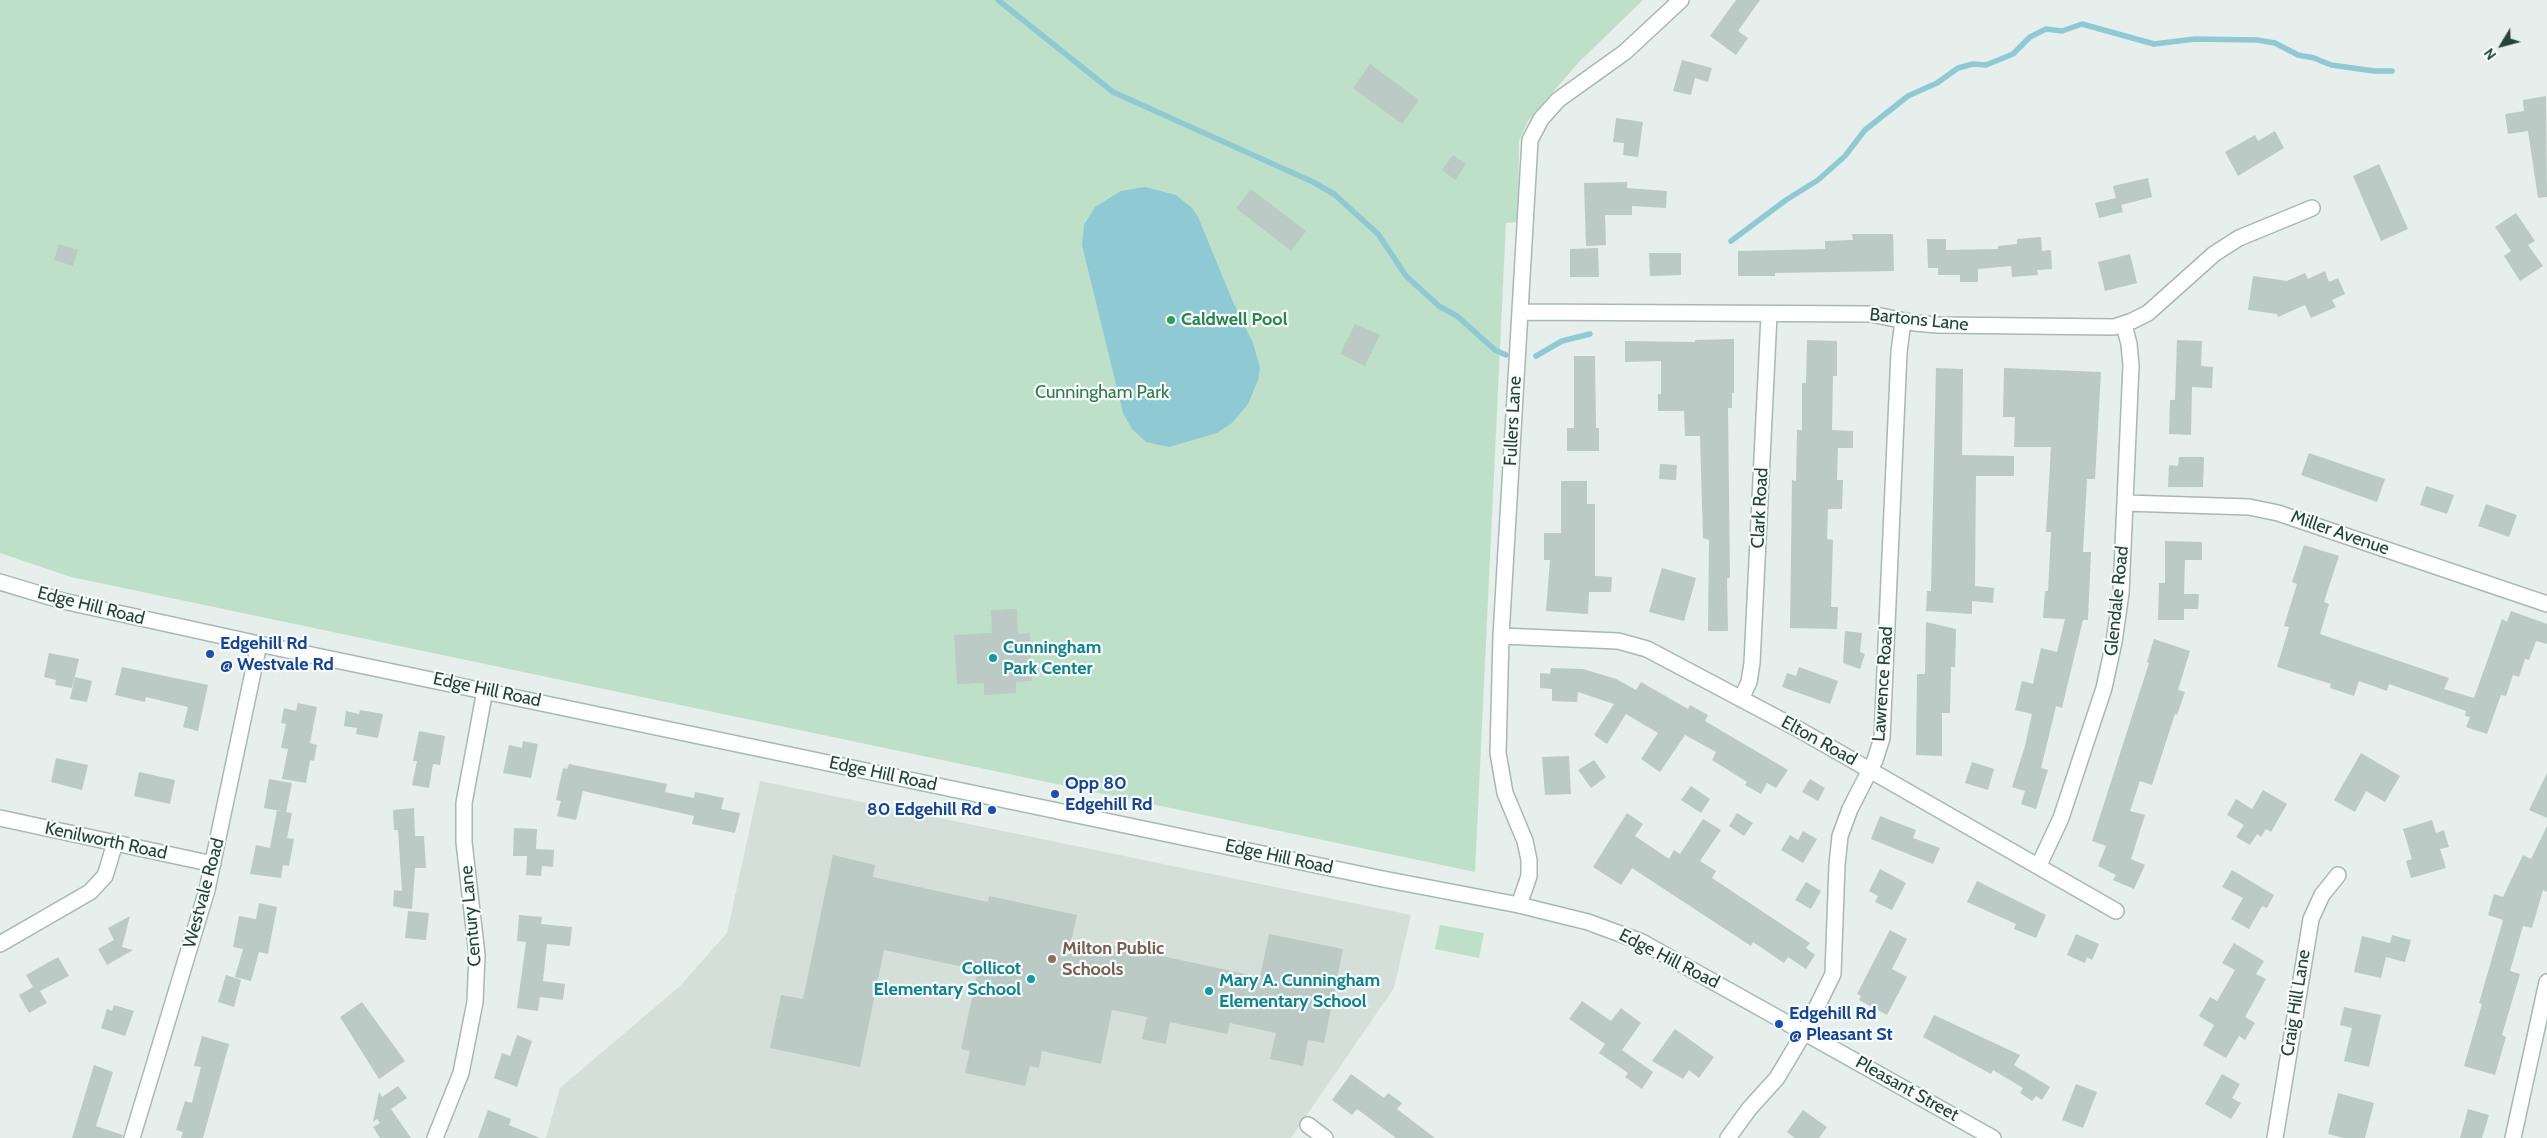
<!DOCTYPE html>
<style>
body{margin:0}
#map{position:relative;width:2547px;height:1138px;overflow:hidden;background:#e6efeb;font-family:Cabin,sans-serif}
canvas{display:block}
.north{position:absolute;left:2477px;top:20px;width:50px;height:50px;-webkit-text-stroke:4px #f7fbf9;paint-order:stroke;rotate:233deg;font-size:14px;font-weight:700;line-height:20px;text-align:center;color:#24423a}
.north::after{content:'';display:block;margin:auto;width:18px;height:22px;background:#24423a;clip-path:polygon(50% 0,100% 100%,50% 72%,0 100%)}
</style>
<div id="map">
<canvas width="2547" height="1138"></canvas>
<div class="north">N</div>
</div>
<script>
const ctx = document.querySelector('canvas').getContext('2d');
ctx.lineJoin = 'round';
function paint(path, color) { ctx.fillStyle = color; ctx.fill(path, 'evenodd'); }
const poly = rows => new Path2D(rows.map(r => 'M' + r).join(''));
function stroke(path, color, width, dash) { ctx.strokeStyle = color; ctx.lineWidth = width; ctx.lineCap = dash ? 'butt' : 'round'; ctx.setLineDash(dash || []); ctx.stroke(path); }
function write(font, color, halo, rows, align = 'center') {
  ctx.font = font + ' Cabin,sans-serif'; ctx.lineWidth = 4.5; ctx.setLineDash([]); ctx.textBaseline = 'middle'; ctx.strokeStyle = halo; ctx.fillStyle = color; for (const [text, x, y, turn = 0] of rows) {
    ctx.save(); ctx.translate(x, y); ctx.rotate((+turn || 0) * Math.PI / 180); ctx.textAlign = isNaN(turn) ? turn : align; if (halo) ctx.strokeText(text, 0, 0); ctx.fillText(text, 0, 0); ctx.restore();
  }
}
const built = poly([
 [760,781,1411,915,1394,988,1291,1138,546,1138,560,1088,680,986,727,933]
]);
const green = poly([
 [0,0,1643,0,1578,63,1528,121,1519,141,1518,222,1506,223,1475,872,71,577,0,553],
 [1440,925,1484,933,1479,958,1435,949]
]);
const water = poly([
 [1145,187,1176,195,1192,208,1198,217,1233,302,1253,343,1260,368,1258,380,1248,404,1232,423,1217,433,1169,447,1146,442,1132,429,1123,413,1082,245,1084,225,1095,207,1121,191]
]);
const stream = poly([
 [998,0,1113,92,1313,182,1334,194,1378,234,1406,276,1439,306,1457,316,1495,350,1506,355],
 [1731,241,1786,200,1818,180,1845,156,1865,130,1908,96,1937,83,1958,68,1973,64,1986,65,2013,54,2030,37,2046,29,2062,31,2082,24,2154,44,2195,39,2257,40,2275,43,2298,55,2314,58,2331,65,2374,71,2392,71],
 [1536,356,1562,341,1590,334]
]);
const building = poly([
 [1736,0,1760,0,1738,31,1748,38,1736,55,1710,36],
 [1682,60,1712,68,1708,82,1695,78,1691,95,1673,91],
 [1370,64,1419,100,1402,124,1353,88],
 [2546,96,2547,197,2538,198,2528,131,2508,134,2505,114,2524,111,2523,100],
 [1616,118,1643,122,1638,157,1623,155,1624,143,1613,142],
 [2275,131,2284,148,2238,176,2225,152,2255,135,2258,141],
 [1453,155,1466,164,1455,180,1442,170],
 [2379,164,2408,229,2381,241,2353,176],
 [2148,178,2152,197,2121,205,2123,212,2099,218,2095,203,2116,198,2113,186],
 [1627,182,1627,188,1667,191,1666,208,1632,206,1632,215,1605,215,1606,245,1586,246,1584,183],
 [1251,189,1306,231,1291,251,1236,208],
 [2516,213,2535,241,2528,245,2543,266,2520,281,2504,256,2511,251,2495,227],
 [1852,234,1893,234,1894,271,1775,273,1775,276,1738,276,1738,251,1825,249,1825,241,1853,240],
 [2041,237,2042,251,2051,250,2052,269,2037,270,2038,275,2012,277,2011,266,1978,269,1978,282,1960,282,1960,275,1938,275,1938,268,1928,268,1927,239,1946,239,1946,250,1998,249,1998,246,2017,244,2017,239],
 [59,244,78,250,73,266,54,260],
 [1598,248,1599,277,1570,277,1570,249],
 [1649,253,1681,253,1681,275,1650,276],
 [2130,254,2137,283,2105,291,2098,262],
 [2325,271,2329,282,2338,278,2345,294,2332,300,2336,307,2311,318,2305,305,2278,317,2277,314,2248,310,2253,276,2287,281,2305,273,2308,279],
 [1355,324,1380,335,1365,366,1340,354],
 [1734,339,1734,393,1732,393,1732,408,1728,408,1730,578,1727,578,1728,631,1708,631,1709,540,1703,538,1700,436,1685,436,1684,411,1658,411,1658,394,1661,394,1661,361,1625,362,1625,341,1695,342,1695,340],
 [1807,340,1837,341,1837,376,1833,376,1832,430,1853,431,1853,448,1838,448,1837,480,1843,480,1842,509,1828,509,1827,539,1833,540,1831,607,1838,607,1837,629,1790,628,1792,480,1796,481,1797,430,1802,430,1802,383,1806,383],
 [2177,340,2202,341,2201,366,2213,367,2212,388,2192,387,2191,435,2169,434,2170,400,2175,400],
 [1574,356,1595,356,1596,428,1599,428,1599,451,1567,451,1567,428,1574,428],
 [1936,368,1963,369,1962,455,2014,456,2014,476,1976,476,1975,586,1994,588,1993,603,1972,601,1972,614,1926,611,1927,591,1931,591],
 [2004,368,2101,372,2095,479,2087,479,2083,552,2091,552,2088,620,2083,620,2062,708,2056,706,2053,719,2041,768,2048,770,2036,809,2021,804,2025,791,2012,787,2025,746,2032,714,2015,710,2022,681,2033,684,2041,648,2057,652,2065,619,2043,618,2045,591,2048,591,2051,532,2046,532,2051,447,2014,447,2015,417,2003,417],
 [2309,453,2385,479,2377,502,2301,475],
 [2179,457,2204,457,2203,487,2168,487,2169,465,2178,466],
 [1660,464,1677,465,1676,480,1659,479],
 [1561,481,1587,481,1587,504,1595,504,1595,576,1612,577,1611,592,1589,592,1588,614,1546,611,1550,560,1544,560,1544,533,1561,533],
 [2426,486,2454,495,2447,514,2420,505],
 [2486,504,2517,515,2509,537,2478,526],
 [2165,541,2202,542,2202,560,2185,560,2184,594,2199,594,2198,609,2184,609,2184,620,2158,620,2159,583,2165,583],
 [2304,545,2339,556,2324,602,2329,604,2320,634,2449,678,2444,689,2474,698,2502,619,2507,622,2511,611,2547,624,2547,644,2536,641,2529,660,2525,659,2519,677,2513,675,2506,696,2501,695,2487,734,2466,727,2470,717,2465,716,2466,711,2389,684,2387,691,2359,681,2354,696,2330,688,2331,684,2277,667,2289,627,2284,626,2297,584,2292,582],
 [1662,568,1696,578,1684,621,1649,612],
 [1017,609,1018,634,1030,633,1032,681,1016,682,1016,693,984,695,984,683,957,684,954,635,992,633,991,610],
 [1926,622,1956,629,1955,667,1951,667,1950,713,1942,713,1942,756,1916,755,1917,674,1925,674],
 [1845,631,1862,633,1860,652,1865,654,1860,669,1843,663],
 [2154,639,2190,651,2178,690,2185,692,2177,715,2175,714,2152,785,2140,781,2130,811,2145,815,2131,859,2145,865,2134,889,2113,880,2116,875,2098,866,2106,846,2092,841,2149,663,2147,662],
 [49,653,79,659,72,688,55,685,56,680,44,677],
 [122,667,208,685,198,731,183,727,188,707,146,697,145,702,115,695],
 [1799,667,1838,681,1830,704,1782,687,1787,673,1796,676],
 [1551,668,1583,669,1616,679,1636,690,1641,682,1688,709,1690,705,1708,715,1705,721,1788,770,1776,788,1767,783,1761,794,1745,785,1747,782,1712,760,1716,752,1685,735,1660,772,1641,759,1658,733,1626,714,1607,744,1594,735,1614,704,1578,692,1577,702,1552,701,1552,689,1540,688,1540,673,1550,674],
 [75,677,92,681,87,702,70,699],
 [298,703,317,707,310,743,317,745,314,761,310,760,306,783,282,779,288,749,281,748,286,724,281,723,284,708,296,711],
 [360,710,383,714,378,738,356,734,357,728,344,726,346,711,359,714],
 [419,731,445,736,440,765,433,764,429,788,412,785,417,761,413,761],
 [523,741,538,744,531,778,503,773,509,745,522,748],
 [2361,753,2400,776,2385,802,2366,791,2355,812,2334,800],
 [1569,756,1571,794,1545,795,1542,757],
 [56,758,88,765,82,790,51,782],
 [1594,760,1606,777,1591,788,1578,770],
 [1972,762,1994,769,1988,790,1965,783],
 [569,764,667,784,665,792,694,798,695,792,724,798,721,809,740,813,735,833,692,824,694,816,583,791,576,820,557,816,561,801,556,800,563,768,567,769],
 [139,772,175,780,170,804,134,796],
 [2547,773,2547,818,2529,810],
 [269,779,292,783,286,812,292,813,287,838,294,839,289,866,283,865,281,878,250,874,256,845,270,848,277,810,284,812,264,808],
 [1810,779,1825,788,1818,801,1802,792],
 [1691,786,1710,799,1701,813,1681,800],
 [2263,790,2287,804,2271,832,2266,829,2261,837,2257,834,2250,845,2236,837,2244,825,2227,815,2236,799,2252,809],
 [414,808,415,836,424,836,426,868,415,868,412,909,402,908,393,906,394,890,402,891,398,830,394,830,393,810],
 [1627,813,1643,824,1635,836,1669,859,1674,850,1680,854,1703,819,1721,830,1700,861,1716,871,1712,878,1810,943,1806,948,1815,955,1806,969,1788,957,1784,963,1753,942,1751,946,1632,868,1621,885,1593,867],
 [1737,813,1753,823,1744,836,1729,826],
 [1880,816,1916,830,1913,838,1940,848,1933,864,1871,839],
 [2432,820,2436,833,2444,830,2449,847,2440,849,2446,868,2411,878,2406,861,2412,859,2403,829],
 [2547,826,2547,892,2543,890,2532,928,2523,926,2510,971,2520,974,2502,1035,2506,1037,2495,1075,2464,1066,2482,1004,2479,1003,2503,920,2488,915,2494,894,2503,897,2523,855,2531,859],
 [514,828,537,829,536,849,554,850,553,867,542,866,541,876,526,875,527,856,513,856],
 [1803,831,1817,839,1803,863,1781,850,1790,835,1798,840],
 [833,855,875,865,873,877,988,902,989,896,1077,915,1069,950,1102,957,1105,944,1260,977,1269,934,1343,949,1324,1043,1308,1040,1303,1066,1270,1059,1276,1033,1230,1023,1227,1034,1170,1022,1166,1044,1142,1039,1147,1017,1112,1010,1101,1064,1042,1051,1039,1068,1030,1066,1025,1086,965,1073,970,1051,961,1049,978,970,884,950,860,1067,770,1048,781,995,803,999],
 [1880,869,1906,883,1892,910,1875,902,1878,896,1869,891],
 [2232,870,2274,895,2267,908,2262,906,2249,929,2231,919,2243,898,2222,887],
 [1977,881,2046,915,2036,938,2014,929,2016,924,1967,902],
 [1806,882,1821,891,1811,909,1795,900],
 [259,903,277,907,268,954,259,952,251,981,235,977,243,949,233,947,239,916,256,919],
 [408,911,429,913,426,940,405,938],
 [519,915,542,917,541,924,572,927,570,946,547,944,543,981,565,984,563,1000,540,997,538,1011,517,1008,526,942,517,941],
 [130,916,122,947,133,950,107,965,98,949,114,940,108,928],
 [1890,930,1907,939,1892,969,1907,977,1887,1015,1859,1000,1861,996,1857,994],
 [2076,934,2099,944,2092,960,2087,957,2085,963,2067,955],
 [2392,935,2411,940,2405,962,2386,957,2381,978,2354,972,2362,936,2390,943],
 [2234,943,2264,961,2256,974,2266,979,2245,1017,2255,1023,2245,1040,2239,1036,2226,1058,2203,1045,2214,1025,2199,1016,2210,997,2217,1001,2235,970,2222,963],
 [58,957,69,976,40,991,47,1003,29,1013,19,995,33,987,26,975],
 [226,975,241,980,234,1007,218,1002],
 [1582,1001,1611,1021,1621,1008,1641,1023,1622,1050,1653,1072,1642,1089,1625,1077,1628,1073,1599,1053,1605,1044,1569,1019],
 [362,1002,405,1061,379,1079,340,1017],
 [114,1005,134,1011,125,1036,101,1028,107,1009,112,1011],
 [2344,1007,2381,1015,2369,1067,2344,1061,2352,1028,2340,1025],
 [1934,1015,2020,1055,2014,1065,2050,1087,2042,1100,2036,1096,2032,1101,2020,1093,2023,1088,1993,1070,1991,1074,1923,1037],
 [1675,1029,1714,1057,1699,1078,1689,1070,1683,1079,1652,1061],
 [517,1035,532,1041,517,1087,494,1078,502,1053,510,1056],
 [202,1036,229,1044,203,1138,181,1138,183,1132,176,1130,185,1101,192,1103,201,1067,194,1066],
 [94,1065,113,1072,96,1126,123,1135,122,1138,72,1138],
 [1351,1074,1384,1098,1388,1093,1402,1103,1397,1109,1435,1138,1396,1138,1357,1109,1352,1115,1332,1100],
 [2222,1074,2240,1084,2232,1098,2241,1103,2231,1119,2205,1104],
 [2076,1084,2097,1092,2083,1128,2062,1120],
 [398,1086,407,1098,391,1109,411,1138,380,1138,373,1127,380,1123,377,1119,373,1122,379,1092,382,1097],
 [2338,1093,2374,1103,2365,1138,2344,1138,2328,1134],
 [2468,1109,2489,1115,2482,1138,2460,1138],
 [488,1110,511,1119,509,1125,540,1138,478,1138],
 [1803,1110,1827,1127,1819,1138,1795,1138,1787,1132]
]);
const street = poly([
 [1520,312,1871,314,1915,323,1937,325,2114,327,2132,321,2148,313,2214,254,2239,238,2312,208],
 [2126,503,2249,507,2278,513,2547,604],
 [1501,636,1618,641,1647,649,1798,729,2116,911],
 [1741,699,1749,682,1752,663,1769,315],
 [0,818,213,864],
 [2039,865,2061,818,2104,688,2114,642,2121,593,2131,365,2129,344,2124,325],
 [1519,905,1529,876,1529,860,1525,841,1505,793,1498,753,1501,636,1530,140,1541,119,1558,100,1625,52,1681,0],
 [0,944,90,892,105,876,115,843],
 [1805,1031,1833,974,1837,865,1840,836,1850,809,1875,760,1882,738,1899,352,1903,321],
 [1308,1125,1325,1138],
 [132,1138,207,890,259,644],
 [435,1138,461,1073,475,1002,477,955,464,842,464,803,485,690],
 [2275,1138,2311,919,2322,895,2338,875],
 [2513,1138,2547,982]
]);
const secondary = poly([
 [0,582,63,601,259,644,1383,879,1519,905,1588,922,1642,942,1993,1138],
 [1728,1138,1749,1109,1777,1078,1805,1031]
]);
const markers = [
 [1171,320,5,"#2e9e5b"],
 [210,654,5,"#1a4fb4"],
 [993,658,5,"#0f9aa8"],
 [1055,794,5,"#1a4fb4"],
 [992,810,5,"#1a4fb4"],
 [1052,959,5,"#8d6e63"],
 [1031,979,5,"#0f9aa8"],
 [1209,991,5,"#0f9aa8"],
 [1779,1024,5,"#1a4fb4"]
];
const leisureNames = [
 ["Caldwell Pool",1181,320]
];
const streetNames = [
 ["Bartons Lane",1919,320,6],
 ["Fullers Lane",1513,421,-87],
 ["Clark Road",1760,508,-87],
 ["Miller Avenue",2340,533,19],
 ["Glendale Road",2117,601,-84],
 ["Edge Hill Road",91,606,14],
 ["Lawrence Road",1883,684,-86],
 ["Edge Hill Road",487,690,12],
 ["Elton Road",1819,741,29],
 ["Edge Hill Road",883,774,12],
 ["Kenilworth Road",106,841,12],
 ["Edge Hill Road",1279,857,12],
 ["Westvale Road",204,893,-75],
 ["Century Lane",471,916,-95],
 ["Edge Hill Road",1669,959,27],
 ["Craig Hill Lane",2296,1003,-81],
 ["Pleasant Street",1907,1089,29]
];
const parkNames = [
 ["Cunningham Park",1102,393]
];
const transitNames = [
 ["Edgehill Rd",220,644],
 ["@ Westvale Rd",220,665],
 ["Opp 80",1065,784],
 ["Edgehill Rd",1065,805],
 ["80 Edgehill Rd",982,810,"right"],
 ["Edgehill Rd",1789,1014],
 ["@ Pleasant St",1789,1035]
];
const cultureNames = [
 ["Cunningham",1003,648],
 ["Park Center",1003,669],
 ["Collicot",1021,969,"right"],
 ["Elementary School",1021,990,"right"],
 ["Mary A. Cunningham",1219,981],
 ["Elementary School",1219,1002]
];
const educationNames = [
 ["Milton Public",1062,949],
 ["Schools",1062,970]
];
paint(built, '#d4dfda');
paint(green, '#bfe0c8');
paint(water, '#8ec9d4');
stroke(stream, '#8ec9d4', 5.5);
paint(building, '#bbcac4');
stroke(street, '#a8b8b2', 18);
stroke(secondary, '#a4bbb3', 18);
stroke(street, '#fff', 15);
stroke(secondary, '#fff', 15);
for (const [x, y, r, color] of markers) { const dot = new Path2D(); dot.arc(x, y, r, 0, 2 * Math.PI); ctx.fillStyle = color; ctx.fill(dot); stroke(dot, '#f7fbf9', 2); }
write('bold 18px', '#27864d', '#f7fbf9', leisureNames, 'left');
write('18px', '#24423a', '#f7fbf9', streetNames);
write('18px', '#2d7a4b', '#f7fbf9', parkNames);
write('bold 18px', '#164399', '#f7fbf9', transitNames, 'left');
write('bold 18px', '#0d838f', '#f7fbf9', cultureNames, 'left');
write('bold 18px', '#785e54', '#f7fbf9', educationNames, 'left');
</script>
